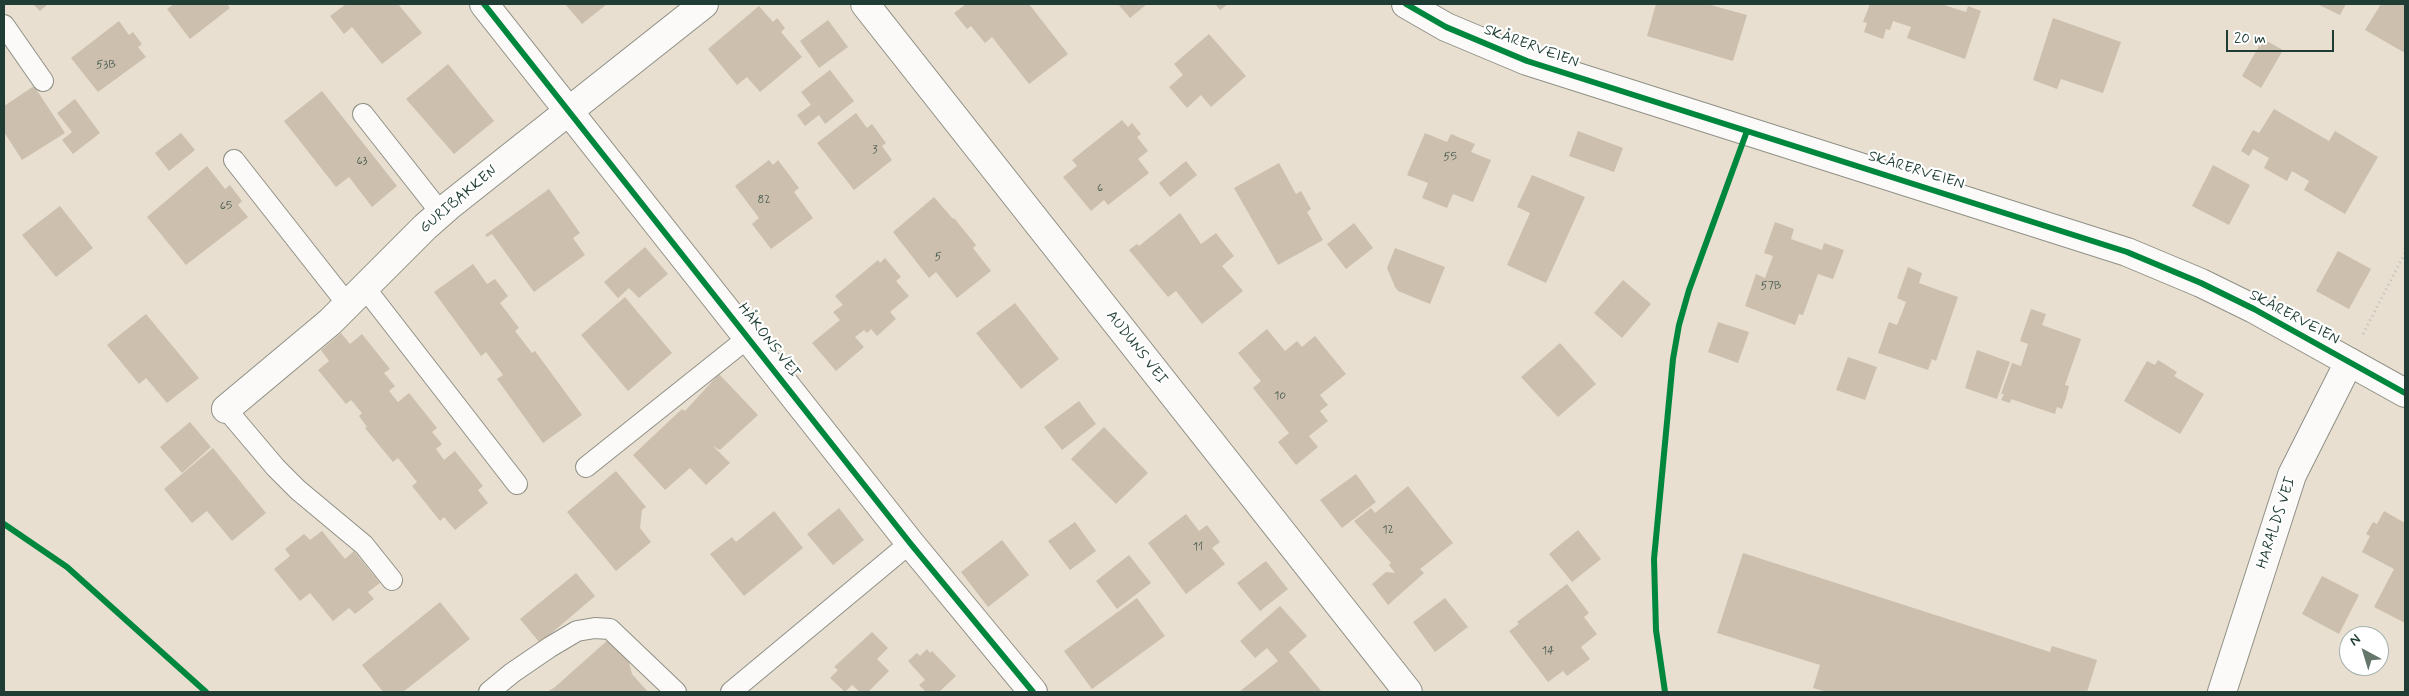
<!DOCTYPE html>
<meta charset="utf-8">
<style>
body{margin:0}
#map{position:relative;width:2409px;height:696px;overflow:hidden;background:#e8dfd0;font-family:Mynerve,sans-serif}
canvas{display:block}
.frame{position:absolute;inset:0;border:5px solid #1f3d34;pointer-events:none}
.north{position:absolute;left:2339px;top:626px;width:50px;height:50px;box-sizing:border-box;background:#fff;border:1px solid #a5b1ae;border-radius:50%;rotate:321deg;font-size:14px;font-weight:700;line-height:20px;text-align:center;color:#1f3d34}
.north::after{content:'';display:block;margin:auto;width:18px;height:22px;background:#65766b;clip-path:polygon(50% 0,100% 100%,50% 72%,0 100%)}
.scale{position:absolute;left:2226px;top:30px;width:108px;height:22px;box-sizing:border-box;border:2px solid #1f3d34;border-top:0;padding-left:6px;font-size:15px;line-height:18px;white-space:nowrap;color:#1f3d34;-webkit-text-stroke:4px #fff;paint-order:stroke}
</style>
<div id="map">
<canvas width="2409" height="696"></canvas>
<div class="frame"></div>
<div class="north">N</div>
<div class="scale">20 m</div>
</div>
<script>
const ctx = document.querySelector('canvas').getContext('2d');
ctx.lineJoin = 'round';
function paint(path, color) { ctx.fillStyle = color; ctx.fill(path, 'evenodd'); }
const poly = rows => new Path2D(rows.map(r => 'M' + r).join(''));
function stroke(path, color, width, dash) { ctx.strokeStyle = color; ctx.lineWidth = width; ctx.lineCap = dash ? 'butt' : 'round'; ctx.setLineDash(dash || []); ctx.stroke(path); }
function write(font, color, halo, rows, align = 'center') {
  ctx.font = font + ' Mynerve,sans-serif'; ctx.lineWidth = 4.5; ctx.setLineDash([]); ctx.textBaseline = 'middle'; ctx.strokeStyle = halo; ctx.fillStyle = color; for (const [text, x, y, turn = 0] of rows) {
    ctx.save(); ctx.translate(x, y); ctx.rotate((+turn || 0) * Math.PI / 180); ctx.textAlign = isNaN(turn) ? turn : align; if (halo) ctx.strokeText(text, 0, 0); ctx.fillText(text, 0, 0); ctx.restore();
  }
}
const building = poly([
 [33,4,48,4,40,11],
 [174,4,227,4,230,8,190,39,167,9],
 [346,4,398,4,422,33,382,64,352,27,344,34,330,16],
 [565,4,607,4,582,24],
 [966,4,1029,4,1068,54,1029,84,992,37,985,43,971,26,967,29,954,13],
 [1118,4,1147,4,1130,18],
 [1215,4,1228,4,1220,10],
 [1656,4,1707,4,1747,15,1733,61,1647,36],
 [1870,4,1941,4,1966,12,1968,6,1981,11,1965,59,1907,38,1911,27,1893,21,1890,30,1886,29,1883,39,1864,32,1867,23,1863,22],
 [2317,4,2346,4,2340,15],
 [2381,4,2405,4,2405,53,2365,30],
 [759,6,773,22,777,18,785,28,781,32,802,57,760,92,747,77,737,85,708,49],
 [2053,18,2121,42,2103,93,2061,79,2057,89,2033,80],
 [828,20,848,47,819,68,800,41],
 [119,21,129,35,133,32,142,44,138,47,146,57,98,92,71,58],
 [1209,34,1246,76,1211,107,1201,95,1187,108,1169,87,1183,75,1174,64],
 [2263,39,2283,50,2261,88,2242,76],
 [448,64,494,121,454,154,406,99],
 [830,70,854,101,825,124,819,115,805,126,797,115,811,105,801,92],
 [34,86,65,133,22,160,4,132,4,106],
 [322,91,397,186,372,207,349,177,336,187,284,121],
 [75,99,100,133,73,154,62,140,72,132,57,113],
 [2274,109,2329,141,2335,131,2378,157,2345,214,2304,190,2309,181,2292,171,2287,181,2264,168,2269,158,2253,149,2249,156,2241,151,2253,130,2259,133],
 [856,113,867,128,872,124,886,143,882,146,892,160,854,190,817,143],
 [1122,120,1128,127,1132,123,1141,134,1137,137,1148,151,1138,159,1149,173,1108,205,1104,200,1091,211,1063,177,1077,166,1072,160],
 [1578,131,1623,148,1614,172,1569,156],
 [181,133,195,150,169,171,155,153],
 [1425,133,1447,142,1451,134,1475,144,1471,152,1491,160,1473,202,1453,194,1447,208,1422,198,1428,183,1407,175],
 [769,160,773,165,778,160,799,188,794,192,813,218,771,249,752,224,759,218,735,186],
 [1186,161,1197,175,1170,197,1159,183],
 [1279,163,1296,194,1301,191,1311,209,1307,212,1323,240,1278,265,1234,188],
 [2213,165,2250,185,2229,225,2192,206],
 [207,166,225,189,230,185,242,201,238,205,248,217,186,265,147,217],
 [1532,175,1585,197,1546,283,1507,265,1530,213,1517,207],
 [549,189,580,233,573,238,585,255,534,292,492,234,487,237,485,235],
 [934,197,953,219,954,218,976,245,973,248,991,271,957,298,936,272,929,278,893,232],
 [60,206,93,248,56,277,22,235],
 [1180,213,1201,244,1216,233,1234,256,1222,266,1243,291,1202,324,1176,291,1168,297,1129,250,1137,244,1139,246],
 [1775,222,1794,229,1791,239,1822,250,1824,243,1844,250,1833,279,1818,274,1803,315,1799,314,1795,325,1745,306,1756,274,1765,278,1773,256,1764,253],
 [1354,223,1373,248,1346,269,1327,244],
 [645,247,668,274,639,298,629,288,618,298,604,282],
 [1395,248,1445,267,1430,304,1398,291,1395,287,1387,268],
 [2338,251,2371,269,2349,309,2316,291],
 [885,258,901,277,896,281,909,296,890,312,896,319,877,336,871,329,867,333,864,330,855,337,864,347,836,371,812,343,840,320,833,312,843,305,835,296,878,260,880,263],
 [473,264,487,284,495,279,508,296,500,303,519,328,515,331,532,353,535,351,582,415,543,443,497,379,503,375,486,352,481,356,434,292],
 [1908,267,1922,273,1919,283,1958,297,1936,361,1932,359,1928,370,1878,353,1889,322,1897,325,1902,313,1906,302,1897,298],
 [1623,280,1651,304,1622,338,1594,313],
 [625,297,672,353,628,391,581,335],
 [1015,303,1059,359,1021,389,976,333],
 [2031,309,2046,314,2042,325,2081,339,2065,385,2069,386,2066,398,2062,409,2057,407,2055,414,2011,399,2010,403,2001,400,2004,394,2001,394,2012,363,2021,366,2028,344,2020,341],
 [146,314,199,378,167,403,146,378,139,384,107,345],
 [1718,322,1749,332,1738,363,1708,352],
 [1267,329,1285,351,1297,341,1302,347,1315,336,1346,374,1320,395,1328,405,1320,411,1328,421,1309,436,1318,447,1296,465,1278,442,1289,433,1253,388,1261,381,1238,353],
 [341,333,350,344,362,334,390,369,384,373,395,386,389,391,398,402,409,393,437,428,432,432,442,444,436,449,444,460,455,451,483,486,478,490,488,503,455,530,444,517,440,521,412,486,417,482,398,458,393,462,365,428,367,427,359,416,362,413,351,400,346,404,318,370,329,361,321,350],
 [1560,343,1596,384,1558,417,1521,377],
 [1977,350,2010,362,1997,399,1965,388],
 [1848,357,1877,367,1865,400,1836,390],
 [2158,360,2177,372,2174,376,2204,394,2180,434,2124,401,2147,361,2155,365],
 [719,374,758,415,720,450,713,446,730,463,706,485,690,468,665,490,633,455,682,409,685,411],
 [1079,401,1096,424,1062,450,1044,427],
 [190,422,211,447,182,473,160,447],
 [1104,427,1148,473,1116,504,1071,459],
 [213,448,266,513,232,541,207,511,192,523,164,489],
 [616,471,646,507,642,510,640,528,651,542,616,571,567,512],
 [1356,474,1376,502,1342,528,1320,500],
 [1408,486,1453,543,1420,569,1424,573,1388,605,1372,584,1386,572,1395,573,1389,565,1391,563,1354,521,1371,508,1375,513],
 [839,508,864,540,833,565,807,534],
 [774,511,803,548,744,596,710,554,732,537,736,542],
 [2384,511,2405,523,2405,623,2374,607,2394,569,2362,552,2370,536,2366,534,2373,522,2377,524],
 [1186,514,1199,531,1207,525,1220,542,1212,548,1225,564,1186,594,1148,543],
 [1075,522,1096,551,1070,570,1048,541],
 [1578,530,1601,559,1572,582,1549,554],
 [322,531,345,559,354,551,380,583,368,592,374,599,355,614,349,608,333,621,310,593,300,601,274,569,290,556,285,549,304,534,310,540],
 [1002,540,1029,575,988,607,961,572],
 [1743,553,2050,652,2052,646,2097,660,2087,692,1827,692,1813,688,1820,665,1717,633],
 [1129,555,1151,583,1117,609,1096,581],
 [1266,561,1288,589,1260,611,1237,583],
 [576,573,595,596,540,643,520,619],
 [2322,576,2359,595,2339,634,2302,614],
 [1567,584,1589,613,1584,617,1597,634,1581,647,1590,659,1567,676,1563,671,1548,682,1509,631,1519,624,1517,622],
 [1137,598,1165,636,1092,689,1064,651],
 [1445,598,1468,627,1435,652,1413,622],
 [440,602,470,639,403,692,383,692,362,665],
 [1280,606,1307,636,1289,652,1322,692,1239,692,1278,661,1267,648,1255,658,1240,641],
 [872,632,888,648,877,659,889,671,868,692,860,692,852,685,845,692,830,678,838,670,834,667],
 [609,639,629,662,632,674,648,692,547,692,555,687],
 [927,649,930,653,932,651,956,676,939,692,926,692,919,685,925,680,908,661,917,653,920,656]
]);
const path = poly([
 [2363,334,2405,253]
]);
const lane = poly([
 [4,25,43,81],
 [363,114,441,213],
 [234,160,348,305],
 [365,288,517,484],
 [226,409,276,468,298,490,364,545,392,580],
 [586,467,749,337],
 [489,692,512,673,550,647,577,631,595,628,610,629,676,692],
 [731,692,910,543]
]);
const street = poly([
 [484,4,910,543,1033,692],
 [865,4,1408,692],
 [226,409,330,322,425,227,450,205,704,4],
 [2222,692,2292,475,2349,362]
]);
const secondary = poly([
 [1406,4,1446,27,1527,61,2127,252,2201,283,2254,309,2405,393]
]);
const cycleway = poly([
 [484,4,910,543,1033,692],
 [1406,4,1446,27,1527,61,2127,252,2201,283,2254,309,2405,393],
 [4,524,67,567,206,692],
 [1665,692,1656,630,1654,559,1673,359,1679,325,1689,290,1747,131]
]);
const numberNames = [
 ["53B",106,65],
 ["3",875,150],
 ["55",1450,157],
 ["63",362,161],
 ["6",1100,188],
 ["82",764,200],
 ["65",226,206],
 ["5",938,257],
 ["57B",1771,286],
 ["10",1280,396],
 ["12",1388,530],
 ["11",1198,547],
 ["14",1548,651]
];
const streetNames = [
 ["SKÅRERVEIEN",1531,47,20],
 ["SKÅRERVEIEN",1916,171,17],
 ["GURIBAKKEN",459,200,-40],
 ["SKÅRERVEIEN",2294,318,28],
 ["HÅKONS VEI",768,341,52],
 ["AUDUNS VEI",1136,348,52],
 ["HARALDS VEI",2277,523,-72]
];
paint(building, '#ccbfae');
stroke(lane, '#8f9086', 22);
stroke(street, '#8f9086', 30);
stroke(secondary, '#8f9086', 30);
stroke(path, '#bdbebb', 3, [1, 4]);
stroke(lane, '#fcfaf8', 20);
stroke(street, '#fcfaf8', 28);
stroke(secondary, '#fcfaf8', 28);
stroke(cycleway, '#00873e', 6);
write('12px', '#4a5e52', null, numberNames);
write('15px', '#1f3d34', '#fff', streetNames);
</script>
